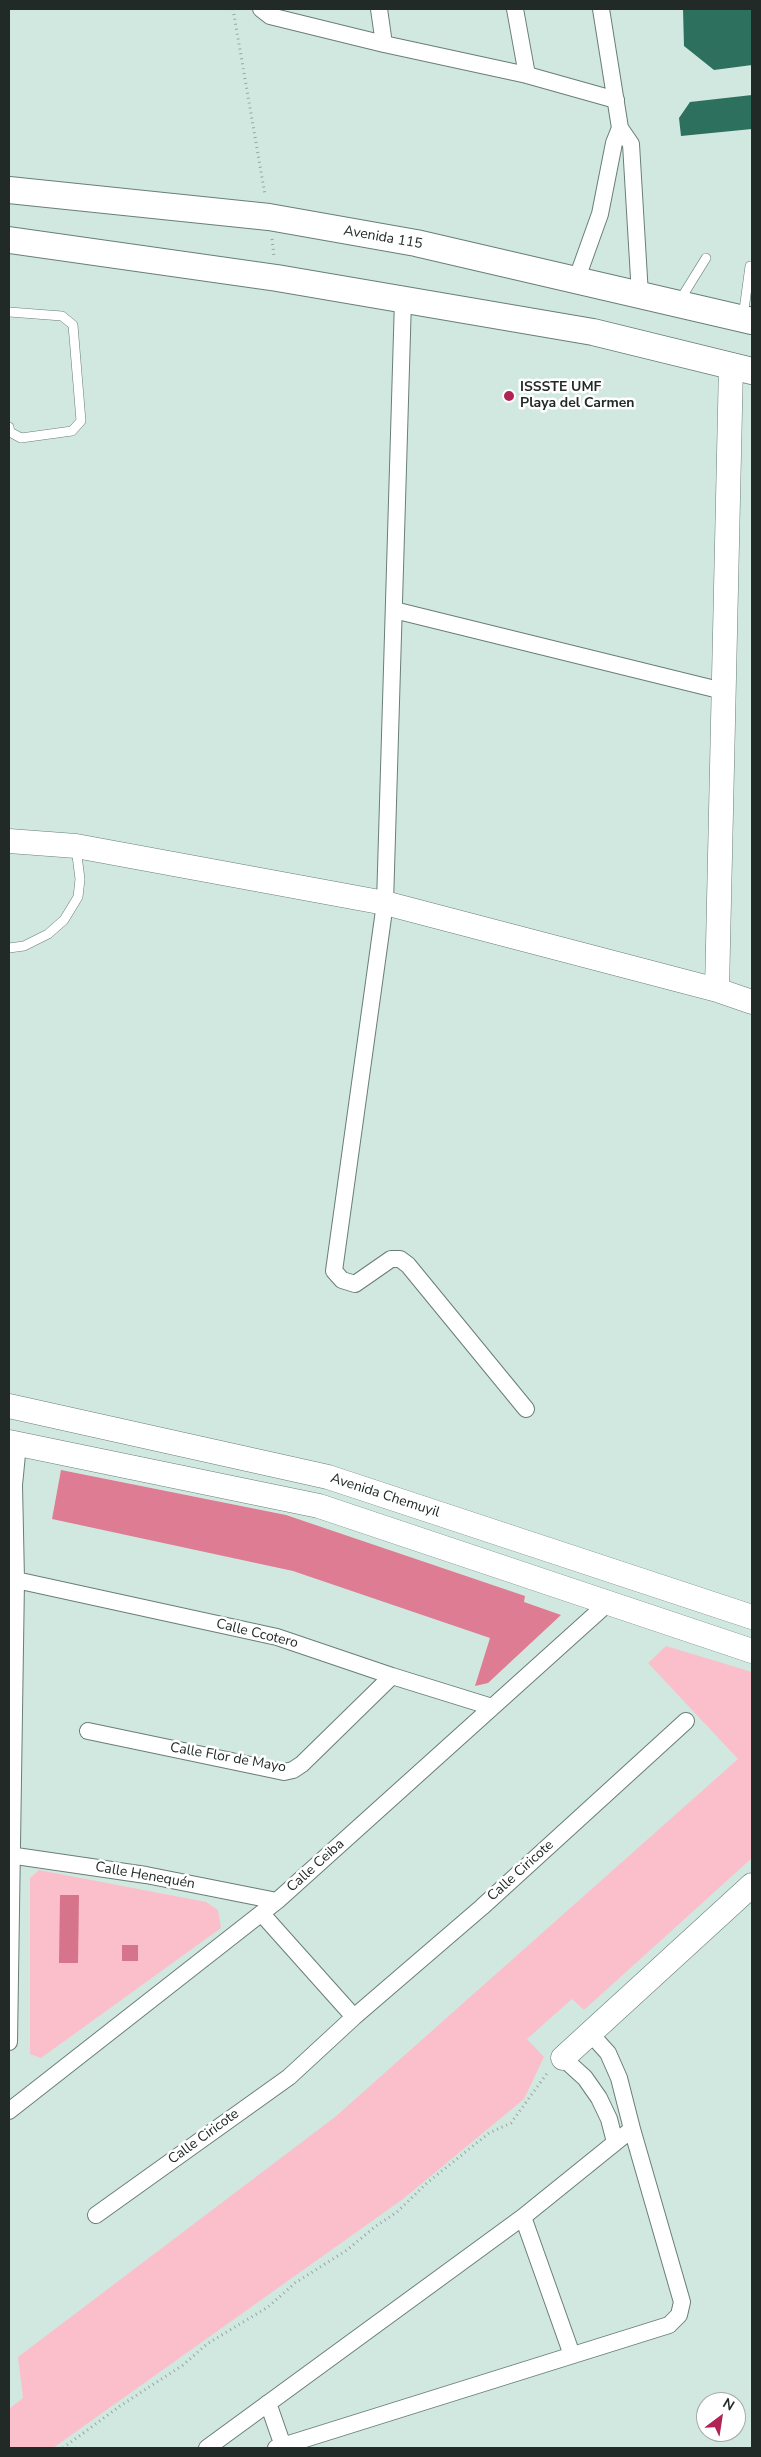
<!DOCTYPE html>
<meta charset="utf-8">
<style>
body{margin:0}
#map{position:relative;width:761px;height:2457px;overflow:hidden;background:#d1e8e0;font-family:"Nunito Sans",sans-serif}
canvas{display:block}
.frame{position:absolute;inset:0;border:10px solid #212a27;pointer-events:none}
.north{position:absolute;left:696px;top:2392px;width:50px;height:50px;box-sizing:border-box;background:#fff;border:1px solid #a6aaa9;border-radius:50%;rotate:31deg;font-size:14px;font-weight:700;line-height:20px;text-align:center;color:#212a27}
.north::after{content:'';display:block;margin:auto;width:18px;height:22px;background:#b12255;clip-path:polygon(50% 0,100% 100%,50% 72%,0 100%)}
</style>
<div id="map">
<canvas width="761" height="2457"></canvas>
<div class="frame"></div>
<div class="north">N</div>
</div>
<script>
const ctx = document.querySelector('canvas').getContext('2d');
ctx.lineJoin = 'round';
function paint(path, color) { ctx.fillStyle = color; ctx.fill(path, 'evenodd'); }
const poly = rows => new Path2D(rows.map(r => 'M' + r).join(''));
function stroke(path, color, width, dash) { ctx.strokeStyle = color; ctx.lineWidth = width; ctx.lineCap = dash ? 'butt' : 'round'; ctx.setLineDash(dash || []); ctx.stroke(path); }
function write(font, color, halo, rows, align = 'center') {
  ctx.font = font + ' "Nunito Sans",sans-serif'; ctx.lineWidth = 5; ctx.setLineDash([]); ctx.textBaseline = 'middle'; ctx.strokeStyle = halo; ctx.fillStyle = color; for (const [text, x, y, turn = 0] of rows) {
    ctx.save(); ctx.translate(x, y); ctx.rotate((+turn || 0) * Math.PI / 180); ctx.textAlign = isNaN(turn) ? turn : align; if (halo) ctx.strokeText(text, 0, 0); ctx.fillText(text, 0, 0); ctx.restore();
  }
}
const green = poly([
 [666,1646,752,1672,752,1858,584,2010,572,1999,527,2039,544,2057,524,2099,403,2199,53,2448,9,2448,9,2409,23,2398,18,2357,335,2117,738,1759,648,1663],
 [39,1870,206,1902,218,1910,221,1928,41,2058,30,2054,30,1878]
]);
const forest = poly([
 [61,1470,286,1515,525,1596,524,1602,561,1615,488,1683,475,1686,490,1638,293,1571,52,1519]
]);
const water = poly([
 [60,1895,79,1895,78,1963,59,1963],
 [122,1945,138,1945,138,1961,122,1961]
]);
const building = poly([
 [683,9,752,9,752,65,714,70,684,46],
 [752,95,752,129,681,136,679,118,690,102]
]);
const path = poly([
 [233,9,265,195],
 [272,239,274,257],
 [63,2448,120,2406,183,2365,207,2344,268,2307,295,2283,347,2250,376,2226,397,2212,427,2183,489,2133,511,2123,548,2072]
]);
const lane = poly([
 [680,300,706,258],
 [9,312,62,316,73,325,81,421,72,431,21,438,10,432,9,427],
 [743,317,750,266],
 [9,948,24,946,48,934,64,920,78,897,80,879,76,848]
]);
const street = poly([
 [261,9,270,16,384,44],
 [379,9,384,44,527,75,616,100],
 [515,9,527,75],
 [601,9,620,128],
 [576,281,600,214,614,143,620,128,631,144,640,295],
 [403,300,385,903,334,1271,342,1280,355,1284,391,1259,400,1259,408,1265,526,1409],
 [394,610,723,691],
 [16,1580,277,1637,392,1676,492,1707],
 [88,1731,284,1772,293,1770,302,1764,392,1676],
 [9,1855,146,1875,277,1901],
 [262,1914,354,2017,482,1907,686,1721],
 [589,2032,608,2053,619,2078,632,2129],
 [9,2042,16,1580,14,1485,18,1444],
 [563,2058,585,2078,599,2098,609,2119,615,2142],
 [9,2111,277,1901,608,1603],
 [96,2215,289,2077,354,2017],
 [523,2217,572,2355],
 [268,2403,283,2446],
 [207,2448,523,2217,632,2129,682,2302,679,2315,669,2325,276,2448]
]);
const secondary = poly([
 [9,841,76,846,385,903,717,990,752,1002],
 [717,990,731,365],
 [9,1406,328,1477,752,1617],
 [9,1442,319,1506,752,1651],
 [563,2058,752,1885]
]);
const primary = poly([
 [9,190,269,217,416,243,752,321],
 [9,240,277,278,593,332,752,371]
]);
const markers = [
 [509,396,6,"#b12255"]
];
const streetNames = [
 ["Avenida 115",383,238,10],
 ["Avenida Chemuyil",385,1496,18],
 ["Calle Ccotero",257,1634,14],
 ["Calle Flor de Mayo",228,1758,10],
 ["Calle Ceiba",316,1866,-42],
 ["Calle Ciricote",521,1871,-42],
 ["Calle Henequén",145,1876,10],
 ["Calle Ciricote",204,2137,-36]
];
const poiNames = [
 ["ISSSTE UMF",520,388],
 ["Playa del Carmen",520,404]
];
paint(green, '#fbbfcb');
paint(forest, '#de7c93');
paint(water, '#d5748b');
paint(building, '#2d705e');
stroke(lane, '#697e77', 10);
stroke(street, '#697e77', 18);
stroke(secondary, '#697e77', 25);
stroke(primary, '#697e77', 28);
stroke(path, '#94a7a0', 3, [1, 4]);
stroke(lane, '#fff', 9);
stroke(street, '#fff', 16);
stroke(secondary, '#fff', 24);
stroke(primary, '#fff', 26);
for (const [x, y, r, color] of markers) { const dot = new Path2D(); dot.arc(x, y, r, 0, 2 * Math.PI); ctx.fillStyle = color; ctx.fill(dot); stroke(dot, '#fff', 2); }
write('14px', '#212a27', '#fff', streetNames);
write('bold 14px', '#212a27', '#fff', poiNames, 'left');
</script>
